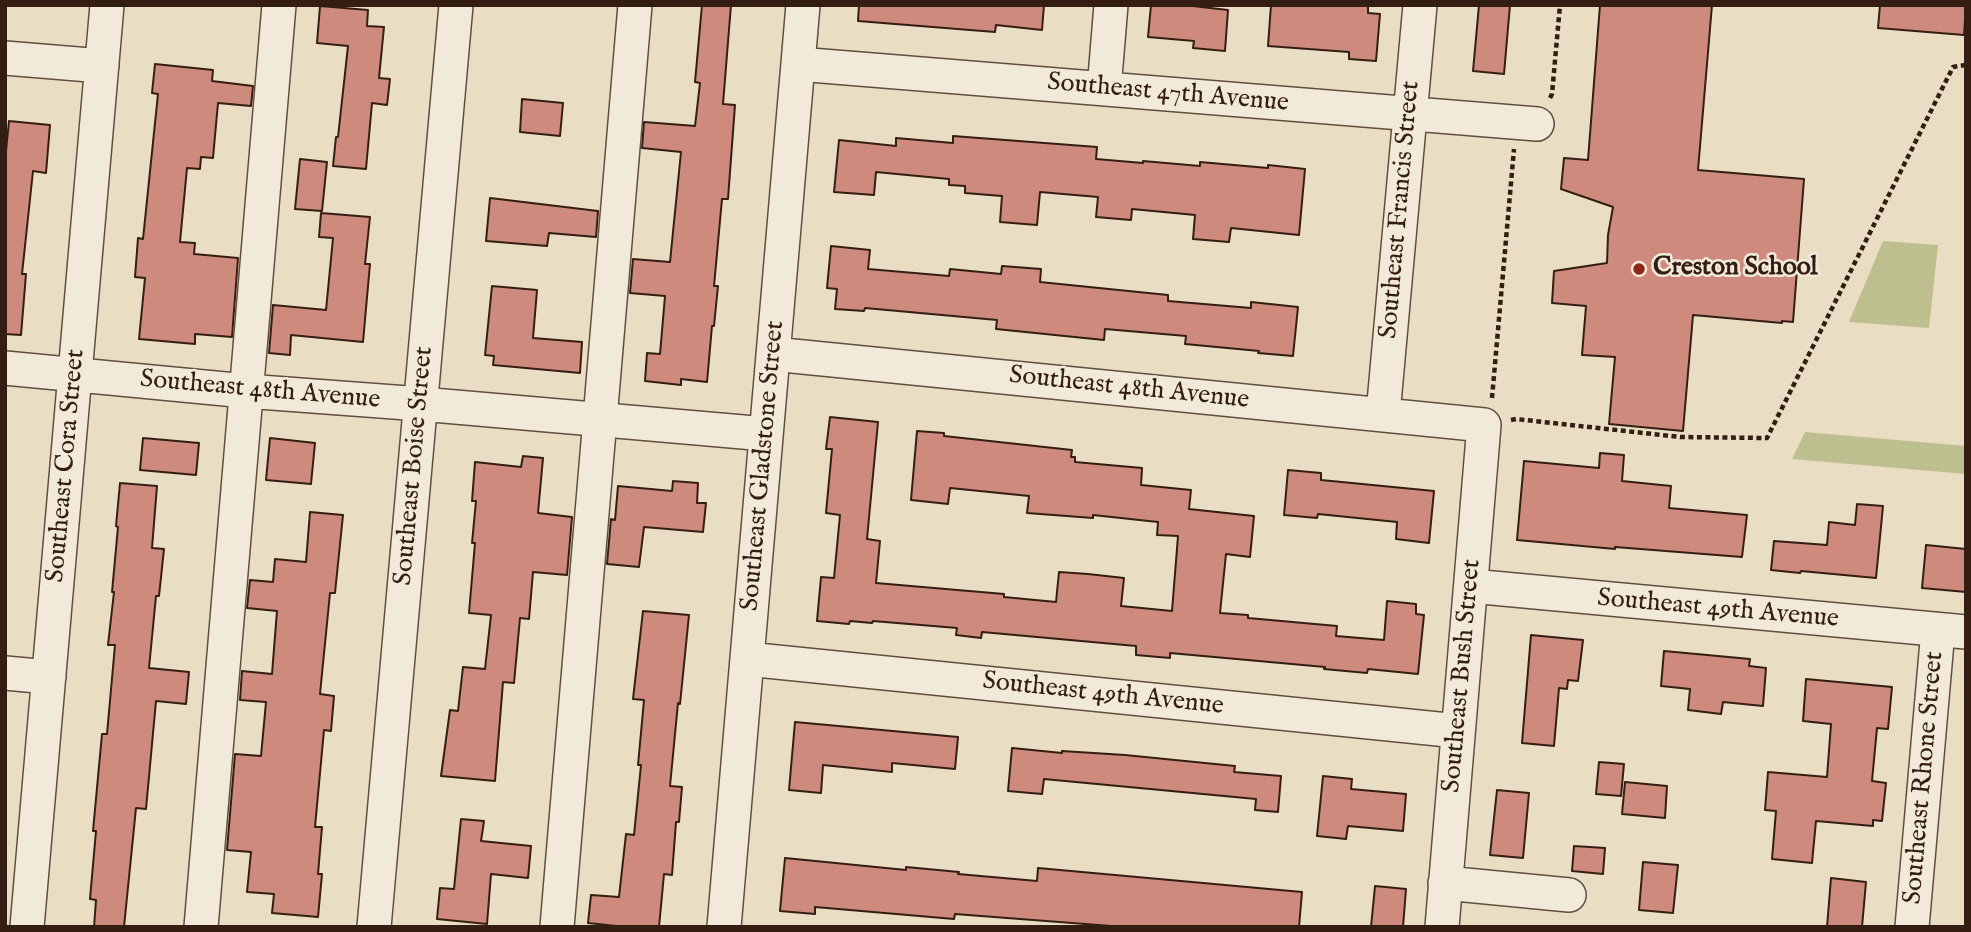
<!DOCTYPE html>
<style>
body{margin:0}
#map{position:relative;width:1971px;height:932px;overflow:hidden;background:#e9ddc4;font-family:"IM FELL English",serif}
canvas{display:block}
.frame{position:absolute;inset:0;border:7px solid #341e13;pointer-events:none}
</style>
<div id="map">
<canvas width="1971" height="932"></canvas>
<div class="frame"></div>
</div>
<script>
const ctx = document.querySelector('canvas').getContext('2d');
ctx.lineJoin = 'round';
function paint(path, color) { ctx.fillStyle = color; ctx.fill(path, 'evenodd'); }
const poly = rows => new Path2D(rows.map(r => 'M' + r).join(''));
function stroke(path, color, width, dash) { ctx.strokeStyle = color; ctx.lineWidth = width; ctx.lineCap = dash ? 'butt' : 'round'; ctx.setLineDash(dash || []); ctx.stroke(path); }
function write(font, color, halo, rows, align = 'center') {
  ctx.font = font + ' "IM FELL English",serif'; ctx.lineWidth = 5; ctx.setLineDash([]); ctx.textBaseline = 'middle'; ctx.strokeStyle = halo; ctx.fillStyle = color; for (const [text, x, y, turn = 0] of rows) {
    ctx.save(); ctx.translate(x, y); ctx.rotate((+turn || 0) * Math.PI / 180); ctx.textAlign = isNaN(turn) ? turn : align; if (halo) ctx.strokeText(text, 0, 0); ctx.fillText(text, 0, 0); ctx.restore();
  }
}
const green = poly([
 [1883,241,1938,245,1929,328,1849,322],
 [1805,432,1966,446,1966,474,1792,459]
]);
const building = poly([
 [702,5,731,5,723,104,735,105,728,199,722,199,714,286,718,286,714,326,712,326,707,382,681,379,681,385,645,381,647,353,660,354,665,296,630,293,633,259,670,262,681,152,642,148,644,122,695,126,700,83,695,82,702,5],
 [859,5,1044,5,1042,30,996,25,995,32,858,21,859,5],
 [1151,5,1184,5,1228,10,1225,51,1193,48,1194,41,1148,37,1151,5],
 [1271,5,1368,5,1368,13,1380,14,1376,61,1349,59,1349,52,1268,46,1271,5],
 [1479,5,1510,5,1504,74,1473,71,1479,5],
 [1600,5,1712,5,1698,170,1804,179,1793,322,1782,321,1782,323,1693,315,1683,431,1609,424,1615,357,1582,355,1586,306,1552,303,1554,271,1607,263,1608,235,1613,207,1561,189,1564,158,1588,160,1600,5],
 [1880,5,1966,5,1964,35,1878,28,1880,5],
 [320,6,368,10,367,26,384,27,379,78,390,79,387,105,372,103,366,169,333,166,336,137,338,137,348,46,317,43,320,6],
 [155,64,213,70,212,81,253,86,251,106,218,103,213,158,201,157,200,169,187,168,180,242,195,243,194,254,238,258,232,337,195,334,195,344,139,339,145,278,135,277,138,238,143,239,158,94,152,93,155,64],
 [522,99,563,103,560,136,520,132,522,99],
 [9,121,50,125,46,173,33,171,22,274,26,274,21,335,5,334,5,161,9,121],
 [953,136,1097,147,1096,159,1143,163,1143,161,1200,166,1200,162,1268,168,1268,165,1305,169,1299,235,1231,228,1229,242,1193,239,1195,215,1132,209,1131,220,1096,217,1098,197,1040,192,1037,225,1000,222,1002,196,965,193,965,186,949,185,949,179,876,172,874,195,834,192,839,140,896,146,896,138,953,143,953,136],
 [300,159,327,162,322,211,295,209,300,159],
 [490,198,598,211,596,237,549,233,547,246,486,241,490,198],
 [321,213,370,217,365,264,370,264,363,342,291,335,290,355,269,353,273,305,326,310,333,238,319,237,321,213],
 [831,246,870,250,868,269,949,276,950,269,1001,274,1002,266,1041,269,1040,282,1168,295,1168,301,1251,308,1251,302,1298,307,1293,356,1258,353,1259,351,1185,344,1186,336,1105,329,1104,340,996,329,997,320,865,308,864,311,835,309,837,289,827,288,831,246],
 [492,286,537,290,533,338,582,342,580,373,493,365,494,356,485,355,492,286],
 [830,417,878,422,867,539,880,541,876,583,1004,594,1004,597,1056,602,1059,572,1088,574,1124,578,1121,606,1172,611,1178,536,1157,535,1158,522,1093,515,1093,518,1027,513,1029,496,950,488,948,504,911,500,917,431,944,433,944,436,1072,450,1071,457,1075,457,1075,462,1142,468,1141,485,1191,490,1189,509,1254,516,1250,557,1226,554,1220,613,1248,615,1248,618,1337,626,1336,636,1384,640,1387,601,1416,604,1416,614,1424,615,1418,674,1368,669,1367,673,1324,669,1325,667,1170,653,1170,658,1136,655,1136,646,982,632,981,638,956,635,957,628,873,621,872,623,850,621,849,624,817,621,821,577,834,578,840,515,826,513,832,449,826,449,830,417],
 [143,438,199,443,196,475,140,470,143,438],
 [270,438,315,443,311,484,266,480,270,438],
 [1600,453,1624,455,1622,481,1671,486,1669,508,1747,515,1742,557,1615,547,1615,549,1517,540,1524,461,1599,468,1600,453],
 [523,456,543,458,538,513,572,517,567,575,533,572,529,619,520,618,514,683,503,682,495,781,441,776,450,710,458,711,463,667,485,669,491,615,469,613,475,543,472,543,476,501,472,501,475,462,521,467,523,456],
 [1288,470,1321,473,1321,480,1434,491,1429,543,1396,539,1397,522,1318,514,1317,518,1284,515,1288,470],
 [673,481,698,483,697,503,706,503,703,532,644,527,639,567,607,564,611,519,615,520,618,486,672,491,673,481],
 [120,483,157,486,152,548,164,549,159,596,156,596,149,668,189,672,186,704,156,701,146,809,136,808,124,927,94,927,96,900,90,899,96,831,93,831,102,734,107,734,115,645,108,645,114,592,112,592,118,527,116,526,120,483],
 [1857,504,1883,506,1876,578,1801,571,1800,573,1771,570,1774,541,1827,545,1829,522,1855,525,1857,504],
 [310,512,343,515,335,593,330,593,320,694,334,696,331,731,324,730,315,827,322,827,318,874,322,874,318,917,272,913,274,894,247,892,251,852,227,850,235,754,261,756,266,702,240,700,242,671,272,674,277,611,247,608,250,580,273,582,275,559,306,562,310,512],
 [1926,545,1966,549,1966,592,1922,588,1926,545],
 [643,611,689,615,680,704,678,703,670,786,682,787,679,822,676,822,672,875,664,874,659,927,626,927,588,923,591,895,619,897,626,834,634,835,641,765,638,765,644,700,633,699,643,611],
 [1531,635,1583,640,1578,681,1568,680,1567,689,1559,688,1554,746,1522,743,1531,635],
 [1664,651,1750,659,1749,666,1766,668,1763,706,1723,702,1721,714,1688,710,1690,689,1661,686,1664,651],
 [1806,679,1892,687,1888,729,1877,728,1872,781,1886,783,1882,821,1873,820,1873,826,1816,821,1812,863,1772,859,1776,811,1765,810,1768,772,1827,777,1831,724,1803,721,1806,679],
 [795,722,958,737,955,769,892,763,892,772,823,765,821,793,789,790,795,722],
 [1012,748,1062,753,1062,751,1125,755,1235,766,1234,772,1281,776,1278,812,1255,810,1256,799,1044,779,1042,794,1008,791,1012,748],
 [1599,762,1624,764,1621,796,1596,794,1599,762],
 [1323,776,1352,779,1351,789,1406,794,1403,831,1348,826,1346,839,1317,836,1323,776],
 [1625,782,1667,786,1665,818,1622,814,1625,782],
 [1497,790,1529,793,1523,858,1490,855,1497,790],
 [461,819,484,821,481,841,531,846,528,878,491,874,487,924,437,919,440,888,454,889,461,819],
 [1574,846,1605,848,1603,874,1572,871,1574,846],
 [785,858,906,870,906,867,959,872,958,874,1037,881,1038,868,1302,892,1299,927,1124,927,955,914,954,919,815,907,815,914,780,911,785,858],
 [1643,862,1678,865,1673,913,1639,910,1643,862],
 [1831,878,1866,882,1862,927,1827,927,1831,878],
 [1375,886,1406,889,1403,927,1371,927,1375,886]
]);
const path = poly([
 [1550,98,1552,94,1560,5],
 [1492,398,1514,149],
 [1511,420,1516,419,1680,437,1767,438,1953,67,1966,65]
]);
const minor = poly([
 [5,58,102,66],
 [798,64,1537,124],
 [1104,89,1111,5],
 [773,354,1484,425,1442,927],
 [5,368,246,391,421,404,766,434],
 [1383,414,1420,5],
 [1471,586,1966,632],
 [747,659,1458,731],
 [5,673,49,677],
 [1445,883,1569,895],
 [27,927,107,5],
 [201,927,279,5],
 [374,927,456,5],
 [557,927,635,5],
 [724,927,803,5],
 [1912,927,1938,630]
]);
const markers = [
 [1639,269,7,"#8f2418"]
];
const streetNames = [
 ["Southeast 47th Avenue",1168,94,5],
 ["Southeast Francis Street",1401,210,-85],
 ["Southeast 48th Avenue",1129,389,6],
 ["Southeast 48th Avenue",260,391,5],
 ["Southeast Cora Street",67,466,-85],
 ["Southeast Boise Street",415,466,-85],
 ["Southeast Gladstone Street",764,466,-85],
 ["Southeast 49th Avenue",1718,610,5],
 ["Southeast Bush Street",1463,676,-85],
 ["Southeast 49th Avenue",1103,695,6],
 ["Southeast Rhone Street",1925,778,-85]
];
const poiNames = [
 ["Creston School",1653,269]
];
paint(green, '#bebf8f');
paint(building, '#ce8a7d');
stroke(building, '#341e13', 2);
stroke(minor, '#614e3f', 36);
stroke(path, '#341e13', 4.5, [5, 3.5]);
stroke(minor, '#f1e9d9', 33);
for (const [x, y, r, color] of markers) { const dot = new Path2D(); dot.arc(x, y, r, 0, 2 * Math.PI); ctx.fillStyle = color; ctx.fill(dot); stroke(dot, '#f1e9d9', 2.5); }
write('26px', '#341e13', '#f1e9d9', streetNames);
write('bold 26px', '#341e13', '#f1e9d9', poiNames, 'left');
</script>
